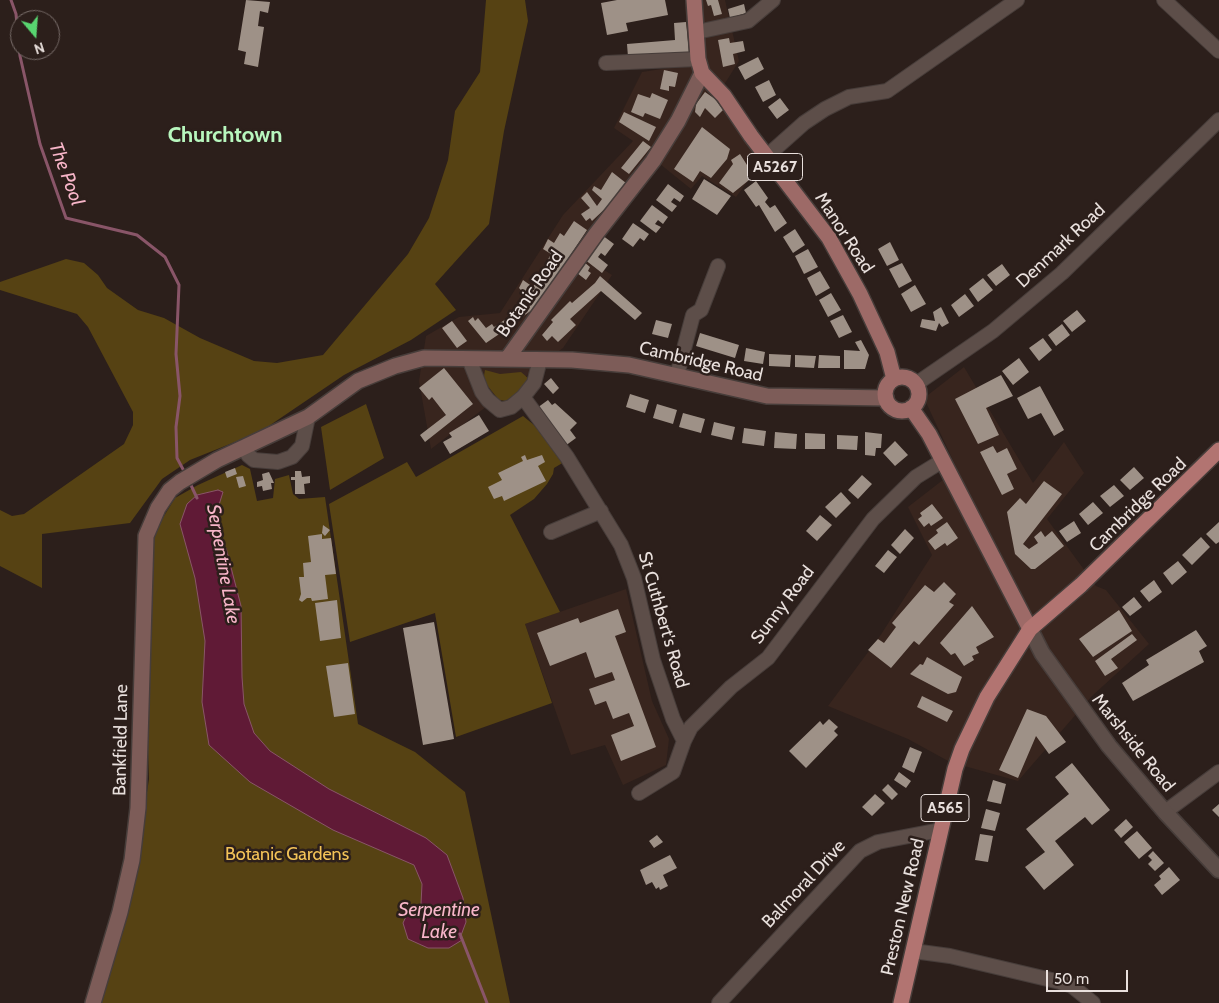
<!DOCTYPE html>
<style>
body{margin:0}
#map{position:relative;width:1219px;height:1003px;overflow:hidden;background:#2c1f1b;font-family:Cabin,sans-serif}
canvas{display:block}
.north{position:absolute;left:10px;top:10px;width:50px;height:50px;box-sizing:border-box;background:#2c1f1b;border:1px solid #786c69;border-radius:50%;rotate:162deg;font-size:14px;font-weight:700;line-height:20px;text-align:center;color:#e9e0dd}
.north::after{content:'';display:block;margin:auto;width:18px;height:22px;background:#58d570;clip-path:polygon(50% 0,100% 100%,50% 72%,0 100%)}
.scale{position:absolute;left:1046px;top:970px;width:82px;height:22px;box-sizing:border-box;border:2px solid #e9e0dd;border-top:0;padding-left:6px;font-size:15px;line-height:18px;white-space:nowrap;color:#e9e0dd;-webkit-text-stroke:4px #2c1f1b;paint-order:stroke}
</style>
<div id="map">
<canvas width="1219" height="1003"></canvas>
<div class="north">N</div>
<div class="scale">50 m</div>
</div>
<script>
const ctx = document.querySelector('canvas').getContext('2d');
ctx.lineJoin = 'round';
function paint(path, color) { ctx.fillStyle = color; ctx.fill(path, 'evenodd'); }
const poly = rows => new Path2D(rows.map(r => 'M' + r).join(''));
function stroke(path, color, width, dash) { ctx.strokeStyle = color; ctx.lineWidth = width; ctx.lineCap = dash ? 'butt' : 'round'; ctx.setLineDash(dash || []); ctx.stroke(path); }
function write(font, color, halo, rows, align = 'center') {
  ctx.font = font + ' Cabin,sans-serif'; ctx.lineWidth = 5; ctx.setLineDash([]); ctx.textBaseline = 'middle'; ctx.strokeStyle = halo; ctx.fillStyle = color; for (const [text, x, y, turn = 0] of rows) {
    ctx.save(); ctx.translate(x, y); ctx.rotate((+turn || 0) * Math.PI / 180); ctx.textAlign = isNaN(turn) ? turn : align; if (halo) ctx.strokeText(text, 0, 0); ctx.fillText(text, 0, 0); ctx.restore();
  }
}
const built = poly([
 [685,0,725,0,739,61,717,96,761,164,736,197,702,176,691,189,660,164,584,257,612,275,563,348,431,449,419,381,426,336,459,317,500,313,563,215,633,141,614,128,642,72,688,65],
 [964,367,1033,483,1064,442,1084,473,1047,519,1096,586,1106,590,1149,644,1092,696,1018,781,950,762,908,739,828,706,880,636,932,555,908,507,957,469,924,398],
 [626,589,652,701,669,739,666,765,623,785,605,745,571,755,525,624]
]);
const green = poly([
 [486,0,525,0,528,21,504,131,489,224,435,284,456,310,411,340,344,375,260,432,190,460,162,479,130,523,42,534,42,588,0,566,0,510,12,516,24,514,124,444,133,425,133,412,88,327,77,314,0,290,0,282,66,259,84,263,98,275,107,288,138,310,164,318,200,338,254,361,277,363,323,355,408,254,429,218,448,160,455,111,480,72],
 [485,370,500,374,521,372,529,379,526,385,513,396,506,401,499,400,487,385,484,376],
 [366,404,384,458,330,490,321,427],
 [523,416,534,425,564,462,554,468,553,474,547,484,534,499,510,515,560,612,525,624,552,703,456,737,435,613,350,642,329,504,407,462,416,477],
 [242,465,250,469,257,501,273,498,275,479,289,475,293,494,299,499,325,497,358,724,415,752,465,792,510,1003,101,1003,131,898,149,779,145,663,153,534,175,498,198,485]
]);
const water = poly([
 [218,490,223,492,218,508,220,511,216,525,217,541,226,548,241,606,242,677,244,704,254,733,270,751,329,789,426,838,447,855,463,898,466,922,460,938,462,940,449,948,428,948,408,939,403,923,408,912,421,904,422,884,414,865,333,830,250,782,209,745,202,702,205,641,195,578,180,524,187,504,197,495,218,490]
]);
const stream = poly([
 [11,0,16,14,20,56,40,144,66,218,137,235,165,257,179,285,176,354,180,396,176,427,177,458,185,473],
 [189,481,197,498],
 [460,934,487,1003]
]);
const building = poly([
 [246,0,270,2,268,13,260,11,258,26,264,27,258,67,244,64,246,52,238,50],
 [617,0,665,0,668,15,626,23,628,31,607,35,601,3],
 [706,0,718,0,722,14,714,16,711,5,708,6],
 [744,4,746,13,730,18,728,9],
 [686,22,689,52,628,57,627,44,675,40,674,23],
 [729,38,730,43,743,41,745,51,733,54,735,64,723,67,718,40],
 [758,57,764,69,745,80,738,67],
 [664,70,678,73,675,87,669,86,669,91,660,89],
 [769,80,776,95,763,102,755,87],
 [705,92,715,99,723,110,715,118,705,108,700,117,695,112,696,104],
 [652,93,668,100,660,119,645,113,643,117,631,112,638,94,650,98],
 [780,98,789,110,777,119,768,107],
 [624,112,656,127,649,141,619,122],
 [702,127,730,149,727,159,711,178,700,171,693,182,674,169],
 [643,141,651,147,629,174,621,168],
 [740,154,754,176,733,193,719,183,733,164,731,160],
 [612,172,626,183,610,204,592,221,590,218,586,221,581,214,590,208,581,198,587,192,597,206,602,199,592,190,594,186,601,190],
 [704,179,731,196,717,215,692,199],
 [756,181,768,198,765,202,770,208,775,205,787,223,775,232,759,205,756,207,744,190],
 [668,184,684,196,680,202,674,198,671,202,677,206,672,212,656,200],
 [652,205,668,217,663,224,658,220,655,224,661,227,656,233,640,221],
 [574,221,587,230,536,307,518,320,512,310,528,297,519,288,523,280,533,287,551,254,543,249,548,239,554,243,560,233,564,236],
 [633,223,649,234,644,241,640,238,633,247,622,239],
 [795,229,805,245,793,253,783,237],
 [602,235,614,244,605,256,601,253,598,257,608,265,602,273,584,259],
 [890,242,899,260,887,266,878,249],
 [808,249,818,267,804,274,795,256],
 [584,262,590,267,588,271,591,273,586,280,577,273],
 [902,263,912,281,899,288,889,269],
 [1002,264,1010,275,996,286,987,275],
 [820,271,830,288,816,296,807,278],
 [600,276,642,313,635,320,601,291,570,319,576,325,558,342,552,336,547,341,542,335,553,322,551,320,570,301,572,303,595,283],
 [983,278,993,290,978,302,969,289],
 [915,285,926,304,911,312,901,294],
 [831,293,841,310,828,317,819,300],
 [965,294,974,306,959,317,951,305],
 [941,307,949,323,942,327,939,323,936,331,920,327,922,319,935,321,933,312],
 [1077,310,1086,321,1072,332,1063,321],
 [843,315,852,332,839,338,830,321],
 [473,317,475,321,478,318,486,328,492,324,494,327,506,319,511,326,486,343,468,321],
 [656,320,672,324,668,338,652,334],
 [452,321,467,341,457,348,442,328],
 [1062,324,1070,335,1056,346,1048,335],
 [700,333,739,345,735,358,696,346],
 [1043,338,1052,350,1039,361,1029,348],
 [861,340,869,355,865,369,844,369,844,350,860,351,855,342],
 [746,348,765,352,763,364,744,361],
 [769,354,791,355,790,367,769,366],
 [795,355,816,356,814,368,795,367],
 [819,355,840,356,840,368,818,368],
 [1019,358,1029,372,1013,385,1002,371],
 [444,368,473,404,425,442,420,435,446,415,432,397,429,400,419,388],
 [1001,375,1013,396,986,408,999,435,978,444,955,399],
 [551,378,559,388,553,394,544,384],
 [1040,386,1064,430,1054,436,1041,413,1028,419,1017,398],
 [630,394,649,400,645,413,626,407],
 [548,400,552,405,555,403,577,423,570,430,576,438,565,446,537,408],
 [657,404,677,410,673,424,653,418],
 [683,413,705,419,701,433,679,427],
 [479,415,489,431,450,454,443,442,452,437,449,433],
 [714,422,735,427,732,440,711,435],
 [744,428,766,431,764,446,742,443],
 [775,432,797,434,796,449,774,448],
 [865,432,882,434,881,448,876,448,875,456,865,455],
 [805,433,825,434,825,449,805,449],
 [837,435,858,436,857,450,837,449],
 [895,441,908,455,895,466,883,453],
 [993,446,997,453,1007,448,1017,469,1007,474,1014,489,1002,495,980,452],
 [525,455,527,460,542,455,545,462,538,466,546,481,504,501,502,496,494,499,488,487,502,480,498,473,523,461,521,457],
 [1134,467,1144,478,1130,490,1120,480],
 [235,468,237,474,227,478,225,472],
 [295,471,301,471,302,477,310,476,310,483,304,484,305,494,295,494,295,480,291,480,291,477,295,477],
 [269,472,274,483,271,483,272,489,263,491,262,486,257,487,257,482,263,480,262,474],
 [862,475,872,484,858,499,848,490],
 [243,476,246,486,239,488,236,477],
 [1044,481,1062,494,1023,544,1029,549,1038,543,1034,537,1041,531,1045,537,1052,531,1064,546,1035,569,1031,569,1015,554,1007,512,1020,498,1026,504],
 [1114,485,1124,496,1110,507,1100,496],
 [841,492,851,503,836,518,825,507],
 [1093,502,1103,513,1088,525,1079,514],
 [932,504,943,518,931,526,929,523,924,527,918,519,922,516,920,513],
 [820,515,832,525,817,541,806,531],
 [1074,521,1081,533,1067,542,1059,531],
 [947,522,958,538,947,546,945,543,935,550,928,541,938,533,936,530],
 [1219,522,1219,542,1216,544,1206,534],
 [323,525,330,530,325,536,322,533],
 [905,529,914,538,900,554,891,545],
 [322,534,322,539,331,538,336,574,325,575,328,599,312,601,311,598,307,598,302,602,299,600,301,594,299,577,304,577,303,563,311,562,308,536],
 [1201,537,1210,547,1192,565,1182,555],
 [888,550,897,557,884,573,875,566],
 [1178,561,1187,572,1172,585,1163,573],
 [1154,580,1162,592,1149,602,1140,591],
 [944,582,956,594,949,602,954,605,919,645,914,641,891,668,868,650,878,639,884,643,896,627,892,623,925,585,934,592],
 [1134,597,1142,607,1130,616,1122,607],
 [337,600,341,638,320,641,315,603],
 [972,606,994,637,976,647,979,653,972,656,974,660,964,666,955,653,951,655,940,643],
 [618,609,626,632,615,636,656,747,621,761,611,735,634,726,629,713,613,719,606,701,595,705,589,689,615,680,612,672,595,678,586,652,550,666,537,633,578,618,580,623],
 [1119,610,1132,631,1093,657,1079,639],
 [434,622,454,739,423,745,403,628],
 [1196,630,1207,646,1199,651,1204,662,1133,701,1122,683,1149,665,1146,660],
 [1132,634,1137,640,1111,659,1118,668,1105,676,1095,661],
 [927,657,962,677,956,692,948,694,910,674,920,664,923,665],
 [348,663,355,714,334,717,326,666],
 [922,696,953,711,947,722,917,707],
 [1027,709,1046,716,1066,742,1049,754,1036,736,1018,778,999,770],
 [829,719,838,727,834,731,838,735,806,768,789,751,820,721,823,725],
 [910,747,922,752,914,773,902,767],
 [1072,763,1110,810,1092,825,1085,817,1055,841,1074,865,1044,890,1025,867,1045,852,1026,829,1069,794,1055,777],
 [899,772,911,781,906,788,894,780],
 [993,780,1006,784,1001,804,987,801],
 [888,784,898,794,892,800,882,790],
 [875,794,885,803,872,816,862,807],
 [1219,804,1219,817,1212,810],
 [986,809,1000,813,995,831,981,828],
 [1126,819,1133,827,1121,838,1114,830],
 [1137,831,1152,848,1139,859,1124,842],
 [980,834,993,836,988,862,975,860],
 [657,835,663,842,654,848,649,841],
 [1153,851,1164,863,1155,871,1148,864,1152,860,1148,856],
 [670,855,677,868,663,875,668,886,660,890,659,887,656,889,652,882,646,885,640,870],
 [1169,867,1180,880,1162,895,1154,885,1161,879,1159,876]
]);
const minor = poly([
 [1164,0,1219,51],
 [697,32,748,21,773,0],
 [606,63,698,59],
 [767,156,804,123,825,109,849,97,887,91,1017,0],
 [469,359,482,392,488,400,500,410,511,407,523,397,534,383,540,360],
 [677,375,693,315,701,310,718,266],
 [916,384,993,331,1062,273,1219,120],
 [523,397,567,457,621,545,634,578,653,660,673,719,684,741],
 [245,447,248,455,254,460,278,462,292,457,302,446,308,417],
 [551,532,601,511],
 [639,793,673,772,684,741,691,727,731,687,768,658,873,519,916,477,942,461],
 [1165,812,1219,772],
 [913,951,950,956,1060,982,1072,986,1093,1003],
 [719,1003,860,851,878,842,940,830]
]);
const tertiary = poly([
 [1030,629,1042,653,1109,746,1165,812,1219,870]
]);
const secondary = poly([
 [507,359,596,234,653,161,678,121,702,73],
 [93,1003,120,912,132,860,138,808,146,536,158,508,170,490,180,482,217,460,308,417,358,381,395,366,424,358,572,360,606,363,629,365,767,396,886,398]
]);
const primary = poly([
 [694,0,698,59,702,73,724,96,751,136,829,238,860,294,887,352,894,379],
 '885 394a17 17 0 1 1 34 0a17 17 0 1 1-34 0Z',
 [911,408,929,434,1030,629]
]);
const trunk = poly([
 [901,1003,955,769,962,749,987,697,1030,629,1081,585,1219,450]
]);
const shields = [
 [775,167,55],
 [945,808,48]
];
const shieldNames = [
 ["A5267",775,167],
 ["A565",945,808]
];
const streetNames = [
 ["Manor Road",844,233,57],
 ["Denmark Road",1061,246,-43],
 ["Botanic Road",530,294,-55],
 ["Cambridge Road",701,362,13],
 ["Cambridge Road",1138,505,-44],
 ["Sunny Road",783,605,-53],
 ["St Cuthbert's Road",663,620,74],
 ["Bankfield Lane",121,740,-89],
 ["Marshside Road",1133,743,51],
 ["Balmoral Drive",804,884,-47],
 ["Preston New Road",903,907,-77]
];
const parkNames = [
 ["Botanic Gardens",287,855]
];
const waterNames = [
 ["The Pool",66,174,69],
 ["Serpentine Lake",223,564,80],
 ["Serpentine",439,910],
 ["Lake",439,932]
];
const districtNames = [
 ["Churchtown",225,136]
];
paint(built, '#38251e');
paint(green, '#564213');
paint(water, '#601a36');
stroke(water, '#895568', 1);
stroke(stream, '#895568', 3);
paint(building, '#9e9187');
stroke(minor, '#473d3a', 16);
stroke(tertiary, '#473d3a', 18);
stroke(secondary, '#473d3a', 18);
stroke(primary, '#473d3a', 18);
stroke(trunk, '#473d3a', 18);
stroke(minor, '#5d4e49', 14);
stroke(tertiary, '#5d4e49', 15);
stroke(secondary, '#7d5c58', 15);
stroke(primary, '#9d6a67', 15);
stroke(trunk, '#b27471', 15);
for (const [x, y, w] of shields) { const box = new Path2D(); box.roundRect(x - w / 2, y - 13.5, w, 27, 4); ctx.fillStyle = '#2c1f1b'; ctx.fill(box); stroke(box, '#e9e0dd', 1); }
write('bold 16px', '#e9e0dd', null, shieldNames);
write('18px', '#e9e0dd', '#2c1f1b', streetNames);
write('18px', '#f4c358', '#2c1f1b', parkNames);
write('italic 19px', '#f7b5c8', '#2c1f1b', waterNames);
write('bold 22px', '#b8f7be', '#2c1f1b', districtNames);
</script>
